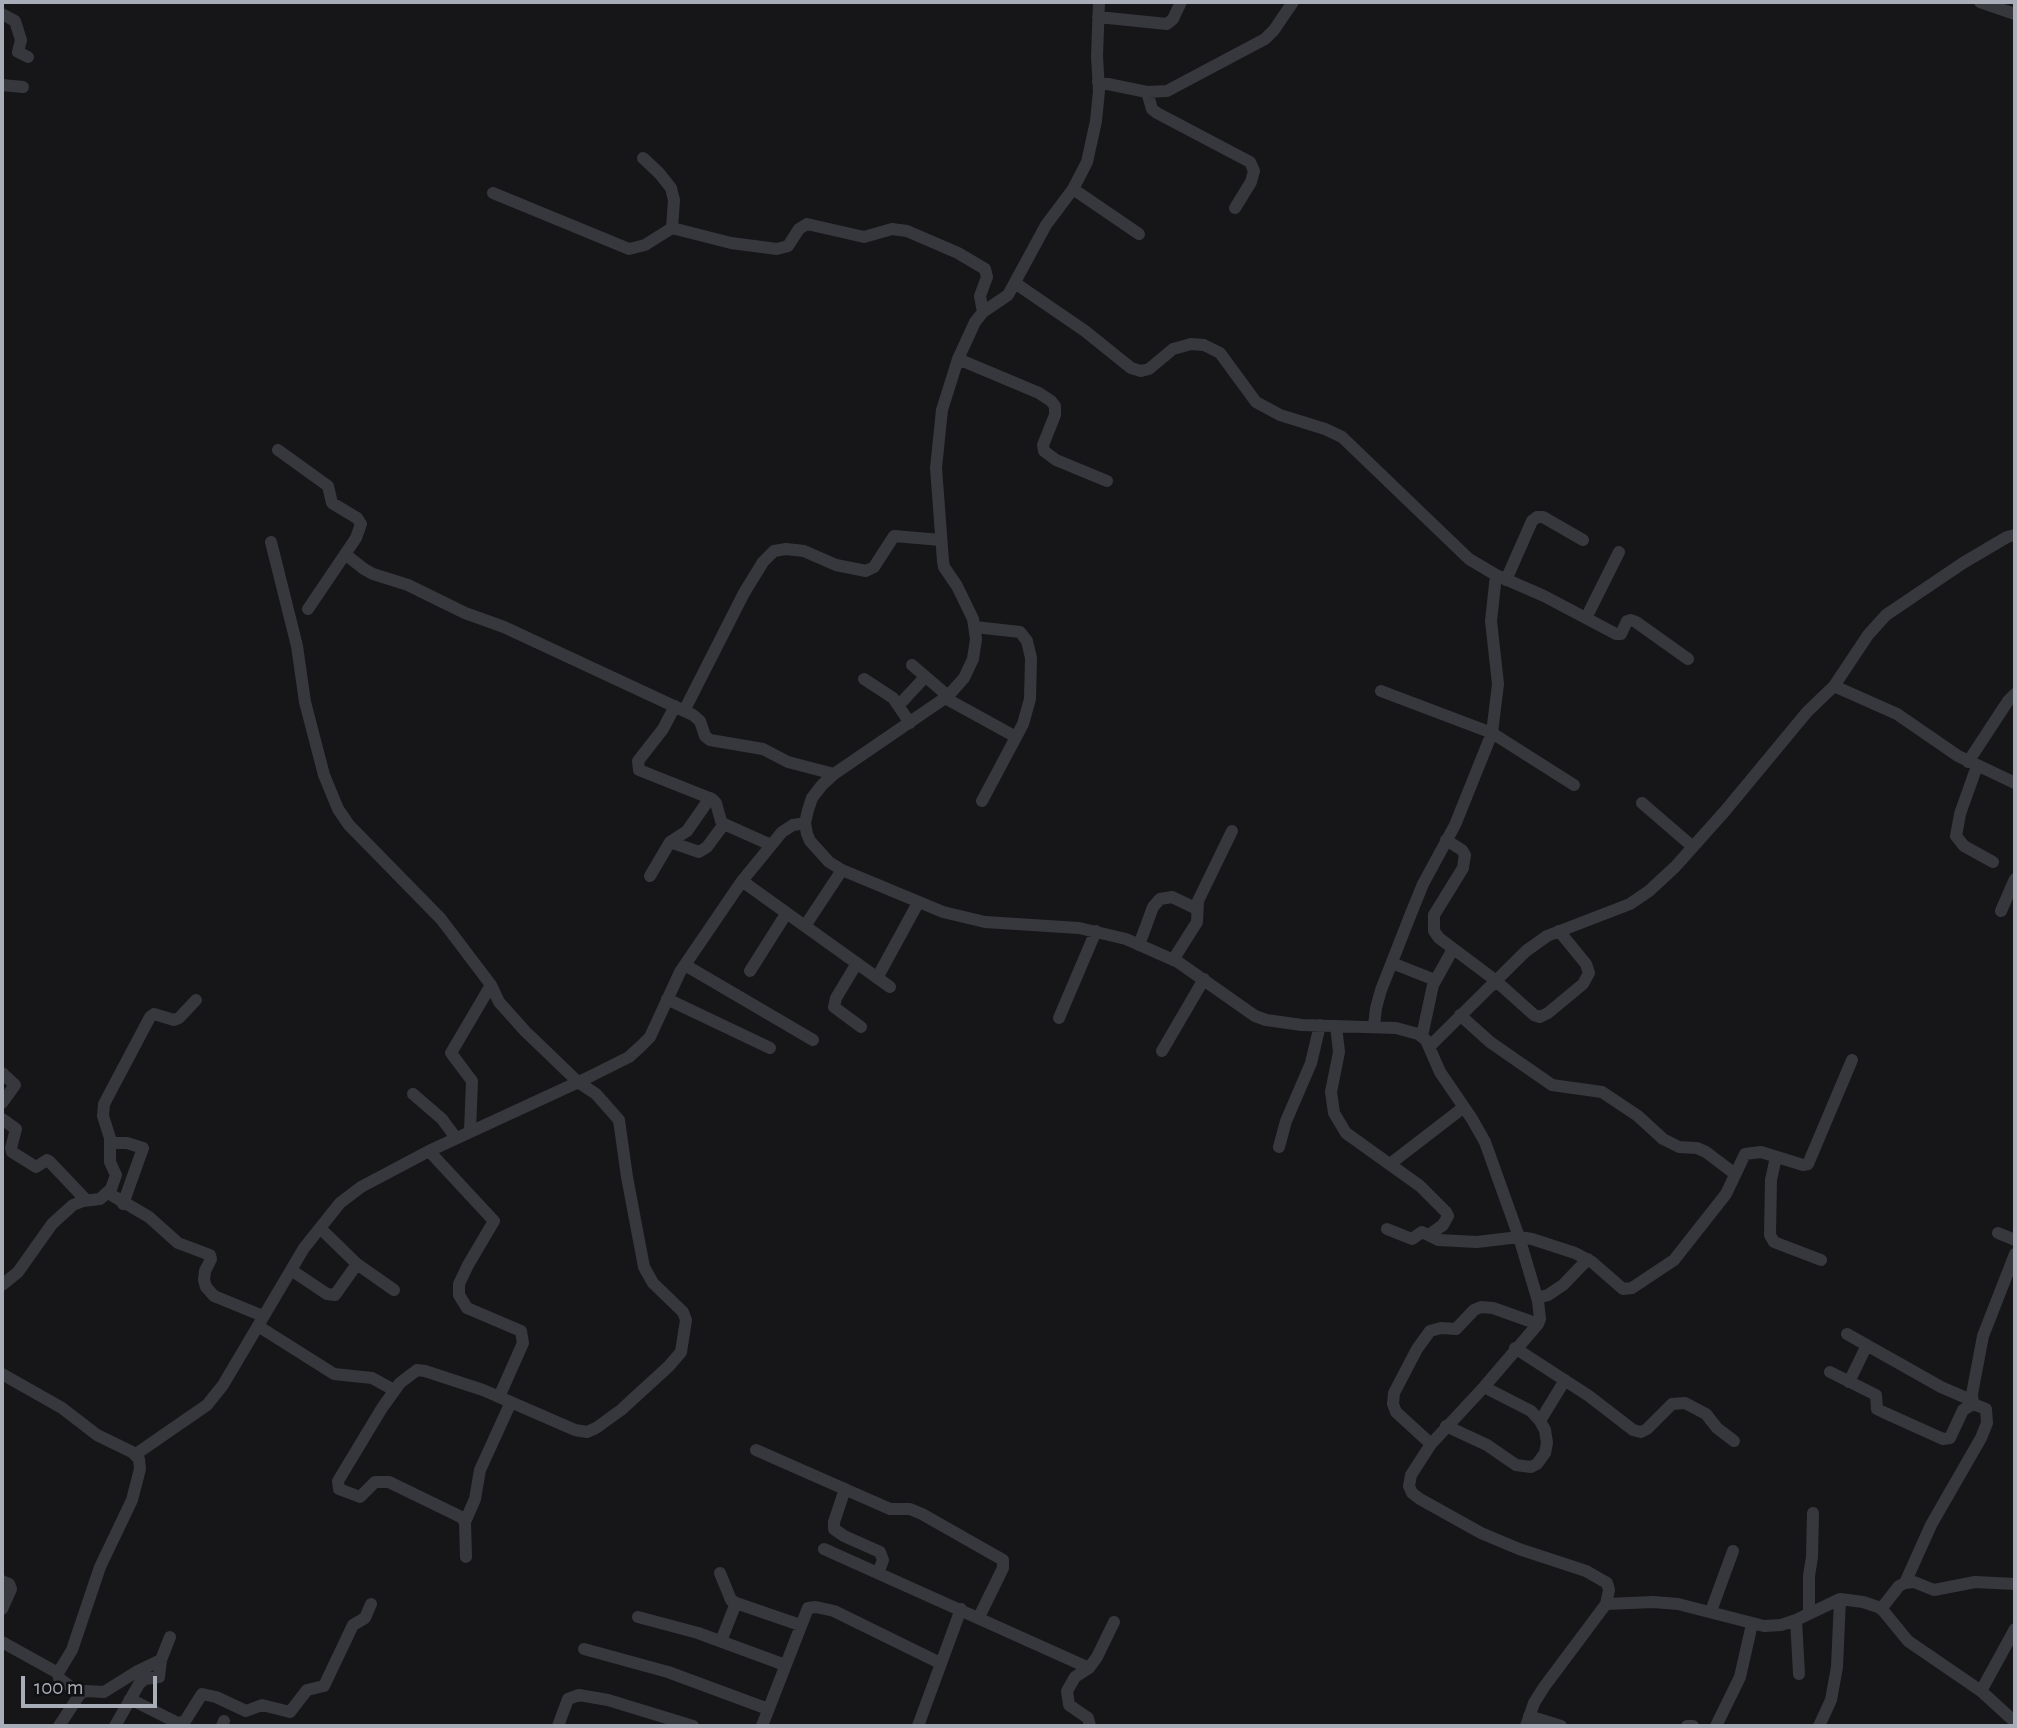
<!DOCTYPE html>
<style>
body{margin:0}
#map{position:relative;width:2017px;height:1728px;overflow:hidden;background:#161618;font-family:"Alegreya Sans",sans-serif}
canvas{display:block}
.frame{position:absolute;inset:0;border:4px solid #a8adb8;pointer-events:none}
.scale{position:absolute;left:21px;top:1676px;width:136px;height:32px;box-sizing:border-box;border:4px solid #a8adb8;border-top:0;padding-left:9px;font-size:21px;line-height:24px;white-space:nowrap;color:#a8adb8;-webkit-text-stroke:5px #111113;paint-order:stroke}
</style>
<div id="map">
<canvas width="2017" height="1728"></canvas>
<div class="frame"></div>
<div class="scale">100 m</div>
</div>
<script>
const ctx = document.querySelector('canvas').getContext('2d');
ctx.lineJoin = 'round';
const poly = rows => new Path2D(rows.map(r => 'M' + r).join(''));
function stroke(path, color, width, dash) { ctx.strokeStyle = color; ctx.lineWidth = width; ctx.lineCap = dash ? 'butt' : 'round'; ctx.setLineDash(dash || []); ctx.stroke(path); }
const minor = poly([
 [1099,2,1097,56,1099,91,1096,121,1087,162,1073,189,1046,225,1008,295,983,312,975,322,958,359,942,410,936,468,943,561,944,567,957,586,973,619,976,639,973,659,964,678,948,696,834,774,822,785,812,798,808,810,805,823,807,834,810,841,829,862,842,870,943,912,985,922,1079,928,1126,939,1178,962,1255,1016,1266,1020,1302,1025,1396,1028,1418,1034,1426,1040,1440,1072,1472,1119,1485,1142,1519,1237,1538,1301,1540,1319,1538,1324,1484,1387,1431,1444,1411,1475,1409,1486,1412,1493,1420,1499,1481,1533,1519,1549,1586,1571,1607,1583,1609,1590,1606,1604,1544,1687,1534,1703,1526,1726],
 [1980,2,2015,14],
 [2,14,15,21,21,40,18,52,28,57],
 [1098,17,1167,24,1173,19,1181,2],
 [1098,82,1147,92,1167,91,1265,39,1274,30,1293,2],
 [2,85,23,87],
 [1147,92,1152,109,1157,113,1250,162,1254,171,1251,182,1235,208],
 [643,158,659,173,671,188,674,200,672,228],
 [1073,189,1139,234],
 [493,193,629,249,645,245,672,228,731,243,777,249,788,246,799,229,807,224,864,237,892,229,907,231,958,253,985,269,987,277,980,296,983,312],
 [1015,283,1085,331,1131,368,1141,371,1149,369,1173,349,1191,344,1204,345,1220,353,1256,402,1280,415,1325,429,1342,437,1469,559,1496,575,1544,596,1616,634,1621,634,1627,621,1631,620,1636,622,1688,659],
 [958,359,1039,393,1051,401,1055,406,1055,415,1043,445,1044,451,1056,460,1107,481],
 [278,450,328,486,332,503,357,518,361,524,356,538,308,609],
 [271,542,297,646,305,702,324,775,338,809,349,825,441,919,491,985,499,1002,525,1031,578,1082,596,1094,619,1120,627,1177,644,1267,653,1283,683,1312,686,1320,681,1352,669,1366,621,1410,596,1428,587,1432,575,1430,483,1390,425,1371,417,1370,400,1383,382,1408,338,1481,339,1489,360,1497,375,1482,389,1482,461,1517,465,1522,466,1557],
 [345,554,364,569,373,574,408,585,465,613,504,627,693,715,700,721,705,736,710,740,763,749,788,762,834,774],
 [1506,580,1532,521,1537,517,1543,517,1583,540],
 [1586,618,1619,552],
 [975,627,1020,632,1027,641,1031,658,1030,699,1023,724,982,801],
 [912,665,948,696],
 [864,679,893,698,910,723],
 [1834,686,1897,714,1958,756,2015,783],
 [1381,691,1492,733,1574,785],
 [945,698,1016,737],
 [899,705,925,677],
 [675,706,663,729,638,761,639,770,712,799,716,803,721,821,724,824,771,845],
 [684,711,744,593,763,562,774,551,786,549,804,551,836,565,866,571,874,567,894,536,941,540],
 [1968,762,2008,701,2015,694],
 [1977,766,1960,814,1956,836,1964,846,1993,862],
 [1642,803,1693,847],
 [1446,840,1462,850,1465,855,1464,861,1463,868,1434,915,1434,931,1439,938,1495,980,1534,1015,1540,1017,1548,1013,1583,984,1589,973,1586,964,1559,931],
 [670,842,699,852,707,847,724,824],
 [650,876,670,842,687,831,710,798],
 [742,881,890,987],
 [2001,911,2015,879],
 [805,926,842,870],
 [1139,945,1153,907,1160,899,1172,897,1197,909],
 [1173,960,1197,922,1198,901,1232,831],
 [857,963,836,998,834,1007,861,1027],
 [1392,963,1435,980],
 [685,965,813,1040],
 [750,971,786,914],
 [877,978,918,903],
 [667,999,770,1048],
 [1460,1015,1490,1042,1552,1085,1602,1092,1638,1116,1663,1139,1679,1147,1697,1148,1706,1152,1735,1174],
 [1059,1018,1096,931],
 [1336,1026,1339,1052,1331,1092,1334,1113,1346,1133,1420,1186,1446,1212,1448,1216,1443,1225,1429,1235],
 [1374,1026,1376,1008,1381,990,1410,916,1423,884,1455,825,1492,733,1498,684,1491,621,1496,575],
 [1422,1036,1433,985,1453,949],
 [1429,1047,1526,951,1547,936,1630,904,1649,891,1675,867,1725,811,1807,712,1834,686,1868,635,1886,615,1963,563,2007,537,2015,535],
 [1162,1051,1204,979],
 [2,1073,15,1085,2,1103],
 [413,1094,442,1119,456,1138],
 [2,1119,16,1129,11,1148,12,1152,36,1167,47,1160,49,1161,86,1200],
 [470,1131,472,1081,451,1053,491,985],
 [110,1143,127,1143,143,1148,123,1204],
 [1279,1147,1286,1121,1311,1063,1320,1025],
 [429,1151,494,1221,468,1265,459,1284,459,1295,467,1308,521,1331,523,1343,499,1397],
 [1776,1157,1771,1180,1770,1235,1774,1242,1821,1260],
 [1390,1164,1464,1107],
 [108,1193,149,1217,178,1243,210,1255,211,1259,205,1271,204,1280,206,1287,214,1296,263,1316],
 [320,1228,357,1264,394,1290],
 [1387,1229,1412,1239,1422,1232,1438,1240,1477,1242,1519,1237,1532,1239,1575,1253,1592,1262,1623,1289,1632,1288,1674,1260,1726,1194,1745,1154,1761,1152,1803,1165,1808,1164,1852,1060],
 [1998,1233,2015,1240],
 [291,1270,327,1294,335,1295,357,1264],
 [2,1285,18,1272,52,1224,73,1205,83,1201,100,1199,111,1189,116,1175,110,1162,110,1138,103,1116,104,1104,150,1017,154,1014,174,1020,179,1018,196,1000],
 [1537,1298,1548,1295,1563,1285,1588,1259],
 [258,1326,334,1374,372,1378,394,1390],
 [1847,1334,1941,1387,1971,1400],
 [1515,1348,1589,1396,1633,1430,1641,1432,1647,1429,1672,1404,1685,1403,1706,1414,1717,1428,1734,1441],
 [1830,1372,1876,1395,1877,1409,1883,1412,1943,1439,1950,1438,1963,1410,1973,1404],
 [2,1374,62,1408,97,1435,132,1452,139,1459,140,1469,132,1500,100,1567,72,1650,58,1673,59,1678,80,1694,59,1726],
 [1849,1382,1867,1345],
 [1540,1421,1565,1380],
 [1446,1426,1487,1445,1516,1465,1531,1467,1537,1464,1545,1453,1547,1443,1545,1430,1540,1421,1531,1411,1484,1387],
 [1431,1444,1396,1412,1393,1404,1394,1393,1417,1349,1430,1331,1441,1328,1456,1329,1474,1310,1481,1307,1493,1308,1538,1324],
 [756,1450,890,1509,910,1509,922,1514,1003,1560,1003,1568,979,1617],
 [136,1454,207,1405,223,1385,304,1248,340,1203,361,1187,429,1151,585,1079,629,1057,641,1046,650,1037,680,972,742,881,782,832,793,825,805,823],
 [845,1489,834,1522,834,1529,844,1536,880,1552,883,1560,878,1573],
 [465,1522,475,1499,480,1470,511,1402],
 [824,1549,1089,1668],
 [720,1573,731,1600,736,1603,800,1625],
 [2,1581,9,1584,11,1589,2,1609],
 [1905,1583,1931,1525,1981,1438,1987,1423,1986,1409,1973,1404,1972,1394,1983,1336,2015,1254],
 [1606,1604,1653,1602,1678,1604,1764,1626,1781,1625,1796,1620,1840,1599,1863,1602,1881,1608,1908,1641,1981,1691,2015,1722],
 [1881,1609,1899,1586,1905,1583,1914,1582,1934,1590,1975,1582,2015,1584],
 [1711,1611,1733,1551],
 [1809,1614,1809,1576,1812,1557,1813,1513],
 [638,1617,698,1633,785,1665],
 [1796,1620,1799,1674],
 [721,1641,736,1603],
 [2,1642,58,1673],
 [584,1649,668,1672,768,1709],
 [1981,1691,2015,1629],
 [80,1694,86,1691,104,1692,136,1672,161,1660,170,1637],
 [130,1699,178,1723,185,1721,202,1694,216,1697,246,1711,262,1705,290,1712,307,1690,324,1686,353,1625,365,1618,371,1604],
 [1529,1716,1561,1726],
 [115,1726,139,1684,145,1679,159,1677,161,1660],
 [222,1726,224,1721],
 [558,1726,568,1699,579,1695,608,1700,693,1726],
 [762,1726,808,1608,816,1607,834,1611,940,1663],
 [918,1726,961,1609],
 [1090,1726,1088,1718,1069,1705,1067,1691,1075,1677,1089,1668,1097,1657,1114,1622],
 [1687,1726,1693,1726],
 [1716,1726,1740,1677,1752,1624],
 [1819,1726,1831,1700,1837,1667,1840,1599]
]);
stroke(minor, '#37383d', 12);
</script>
